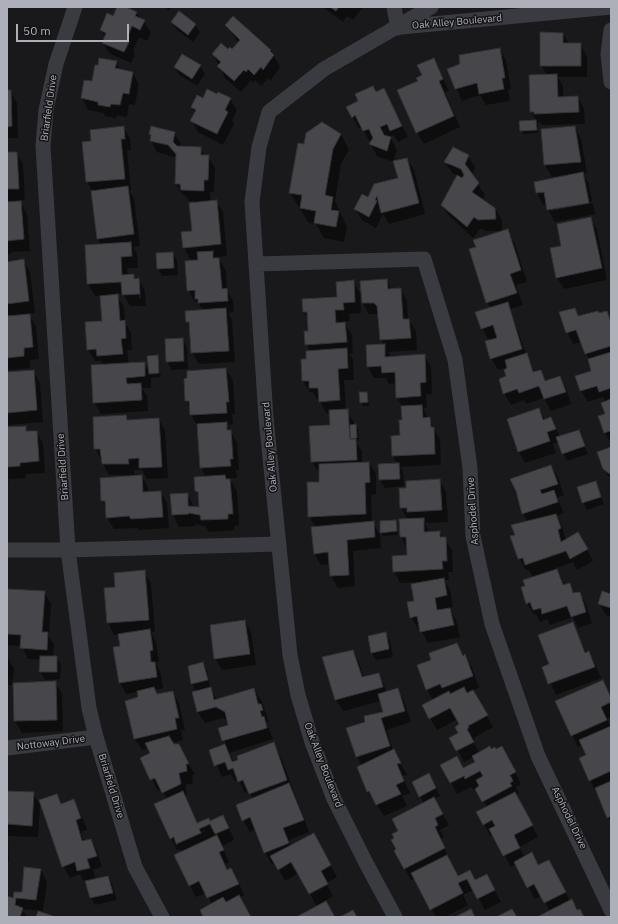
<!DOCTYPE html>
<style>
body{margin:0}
#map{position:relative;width:618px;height:924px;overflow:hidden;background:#19191b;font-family:"IBM Plex Sans",sans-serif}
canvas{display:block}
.frame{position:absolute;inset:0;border:8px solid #adb0b9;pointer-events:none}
.scale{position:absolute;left:16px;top:24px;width:113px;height:18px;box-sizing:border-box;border:2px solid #adb0b9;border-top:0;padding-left:5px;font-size:12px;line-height:14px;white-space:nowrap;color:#adb0b9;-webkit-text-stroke:3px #141416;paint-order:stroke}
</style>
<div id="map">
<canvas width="618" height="924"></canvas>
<div class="frame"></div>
<div class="scale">50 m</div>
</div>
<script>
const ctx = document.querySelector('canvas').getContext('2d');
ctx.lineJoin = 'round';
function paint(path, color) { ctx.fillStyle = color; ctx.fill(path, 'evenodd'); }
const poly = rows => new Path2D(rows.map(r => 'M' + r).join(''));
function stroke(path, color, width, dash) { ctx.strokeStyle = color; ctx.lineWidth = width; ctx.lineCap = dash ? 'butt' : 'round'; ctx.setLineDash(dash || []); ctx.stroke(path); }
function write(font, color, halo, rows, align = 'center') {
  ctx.font = font + ' "IBM Plex Sans",sans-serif'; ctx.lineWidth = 3; ctx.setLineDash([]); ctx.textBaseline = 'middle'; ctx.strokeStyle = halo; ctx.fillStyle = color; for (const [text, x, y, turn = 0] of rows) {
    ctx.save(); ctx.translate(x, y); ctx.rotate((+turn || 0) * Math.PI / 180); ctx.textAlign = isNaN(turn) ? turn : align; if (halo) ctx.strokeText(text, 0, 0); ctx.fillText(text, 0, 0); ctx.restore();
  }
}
const shadow = poly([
 [118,7,124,7,136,12,151,32,147,41,139,37,133,50,135,54,131,63,110,54,103,43,106,38,101,30,113,17],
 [165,7,172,7,169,11],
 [323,7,363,7,353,20,347,16,343,22],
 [233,18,271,50,280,67,270,81,268,78,261,86,255,80,253,83,251,80,241,92,225,78,213,54,232,51,239,43,226,25],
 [172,22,195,25,200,32,193,42,177,30],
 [563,34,569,44,580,44,587,56,587,77,558,77,563,86,563,97,578,97,584,109,585,124,542,125,541,123,538,123,538,133,523,134,521,122,536,121,531,112,547,75,541,65],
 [499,49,506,60,511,89,508,90,510,101,486,105,480,95,462,101,448,69],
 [433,59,449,91,445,92,460,127,424,144,417,132,419,82],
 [116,62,121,71,133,73,139,84,135,105,129,104,127,117,117,115,116,118,105,116,104,113,88,110,82,98,85,81,93,82],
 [200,66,205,74,197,86,179,75,175,67],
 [384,89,408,137,398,142,394,135,390,137,397,150,393,162,377,156,362,127,359,129,347,107],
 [7,91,10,91,17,103,18,138,7,138],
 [217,95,230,99,237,110,232,120,234,124,223,145,198,132,192,121,195,113,192,107,203,99],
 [123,127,130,139,131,150,127,150,131,190,129,190,134,199,140,246,133,247,137,254,138,268,127,268,128,275,133,275,136,280,138,279,145,291,146,306,130,306,123,294,116,294,124,307,125,323,131,333,132,350,127,350,129,364,144,363,150,373,157,356,161,377,151,378,151,388,142,388,147,396,148,411,101,414,94,402,103,365,101,361,95,361,88,350,103,322,100,295,95,296,88,284,86,246,101,245,98,239,93,192,87,182,92,142],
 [138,285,140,287,141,299,139,299],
 [575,127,581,139,587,173,583,173,589,185,592,201,551,209,551,211,593,203,595,214,555,222,548,210,547,204,543,205,537,193,535,183,564,177,564,175,552,177,545,165,542,130],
 [174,133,181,144,180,148,200,148,205,156,208,156,215,168,214,192,210,192,210,202,216,201,223,212,227,256,215,257,219,259,226,271,227,291,233,301,234,312,228,313,232,320,235,362,199,364,192,353,190,327,187,322,203,310,198,302,195,302,188,290,199,261,199,259,190,259,184,248,193,232,196,201,189,201,186,196,183,195,176,184,177,158,157,152,151,141,152,137,150,134],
 [341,134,349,150,341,164,335,201,347,227,344,242,324,238,316,224,309,223,290,193,304,145],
 [7,151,7,153,16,153,23,164,25,200,7,201],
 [468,156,475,167,472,175,485,195,482,200,495,209,502,220,502,231,485,231,481,228,473,238,449,216,442,205,458,176,452,173,445,162],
 [407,159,414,170,425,214,389,224,383,214,376,228,362,220,355,209,399,179],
 [20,202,27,214,30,251,11,252,11,254,7,254,7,203],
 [590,218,597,230,607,280,564,289,557,278,562,246],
 [507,230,514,242,527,282,516,285,523,305,510,309,526,354,535,372,540,371,546,381,560,377,566,388,571,404,551,411,544,398,526,404,524,400,511,405,504,393,508,367,498,370,491,358,489,341,482,328,491,308,487,302,477,248],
 [172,253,177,260,178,275,162,276,158,269],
 [23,260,30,272,35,313,29,314,36,327,39,359,30,360,30,368,7,370,7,263],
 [387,280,392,290,401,289,407,301,408,319,416,331,417,350,388,352,391,357,424,355,431,367,432,394,426,394,427,408,423,408,440,440,441,465,400,467,403,471,404,486,385,488,380,480,397,464,393,456,401,436,402,406,397,398,397,383,389,384,386,378,374,378,368,367,384,345,381,340,379,314,369,314,363,303],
 [353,281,360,293,361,313,349,314,350,321,344,322,352,335,353,353,349,354,353,360,354,380,344,380,346,410,358,429,359,441,356,442,362,451,362,463,369,463,376,474,376,494,371,495,372,522,380,534,381,548,353,551,355,586,338,588,331,576,330,564,321,565,314,553,316,528,309,516,320,483,320,474,312,462,310,427,331,426,330,413,326,413,319,399,317,399,313,392,310,392,303,381,310,351,306,344,309,332,308,319,304,312,338,298],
 [575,310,579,317,607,312,611,320,611,443,605,433,606,402,603,397,588,402,581,391,577,376,593,371,582,342,573,344,567,332],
 [182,339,187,347,188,369,172,370,167,362],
 [226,369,233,381,235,414,232,414,233,424,227,425,237,443,239,470,236,470,237,478,229,478,237,491,239,525,234,526,234,530,209,532,205,526,195,524,195,526,179,527,173,515,172,495,187,494,194,507,200,508,199,497,196,491,206,477,201,468,198,427,191,415,190,409,186,401,185,380],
 [33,371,40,383,43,422,7,425,7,373],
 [367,393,369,406,363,406,361,402],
 [539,409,545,420,551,418,560,437,578,431,588,454,567,461,558,442,553,444,556,453,525,463,519,452],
 [126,416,128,421,159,419,165,431,168,478,147,479,142,470,134,470,135,477,142,476,148,488,149,493,161,492,167,503,169,528,139,530,137,528,114,529,107,518,106,508,102,501,129,475,109,475,95,448],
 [25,427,28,432,36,432,43,443,45,473,26,474,26,478,8,479,9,482,7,482,7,428],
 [611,448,611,480,604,468],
 [551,466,558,477,564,495,557,498,564,513,556,516,562,526,566,540,578,533,593,561,577,570,573,562,556,568,565,586,569,584,574,593,580,593,586,605,592,623,578,628,573,617,550,625,547,619,540,622,536,614,534,615,527,603,526,586,533,577,529,570,526,570,519,558,516,536,528,522,523,514],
 [439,480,446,492,448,522,425,523,430,533,439,532,452,550,453,572,448,572,449,580,444,580,450,590,453,607,449,608,456,620,460,637,428,643,420,628,418,629,411,617,421,582,400,583,394,571,408,556,407,548,401,537,408,520,401,508,407,488],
 [595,482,604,504,587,510,583,502],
 [395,521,398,535,383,536,381,532],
 [144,572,151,583,155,632,151,632,156,642,159,662,156,662,161,674,163,688,155,690,158,695,172,692,179,703,185,730,181,730,183,740,172,743,174,745,179,745,195,775,192,775,193,783,185,785,187,795,185,796,198,824,210,822,222,817,229,828,234,840,222,846,229,862,225,864,228,871,231,869,238,881,244,895,239,898,250,917,204,917,212,904,206,893,196,897,190,886,183,852,180,849,177,850,171,839,167,799,162,790,158,791,141,759,152,753,149,748,142,750,135,739,140,698,138,692,126,694,120,682,121,647,119,634,114,635,108,623,105,589,116,588],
 [205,830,206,831,176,845,176,843],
 [7,590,44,592,51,604,49,636,54,645,53,657,56,657,61,665,60,679,45,680,40,672,41,660,28,659,22,646,7,645],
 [611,595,611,617,606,615,599,603],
 [245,621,251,632,256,665,222,670,215,658],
 [573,623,586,653,589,652,595,664,601,678,556,695,543,668,550,665],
 [386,634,390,641,393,657,376,660,372,653],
 [456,644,472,667,479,688,473,690,493,727,474,738,475,740,473,741,480,753,491,750,508,758,521,784,516,787,519,793,516,795,538,837,519,847,525,857,538,866,555,872,570,901,572,901,584,917,538,917,550,911,541,896,535,899,516,864,511,867,493,834,490,836,484,824,487,807,476,788,473,790,471,787,457,794,451,782,464,769,477,762,474,757,464,762,451,739,460,734,460,724,458,719,437,730,423,706,433,700,427,689,432,660],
 [353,651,359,662,364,678,379,674,387,692,398,689,404,701,411,722,387,730,393,751,407,775,402,776,410,793,402,796,407,806,384,816,368,792,358,767,362,765,357,757,366,723,384,713,381,701,343,711,336,700,323,658],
 [7,657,14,669,12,685,7,685],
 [203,663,207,671,210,688,217,700,254,689,261,700,269,722,266,722,273,739,229,753,233,762,273,744,280,755,309,832,289,840,291,846,320,845,337,877,326,883,333,896,325,901,335,917,300,917,317,907,299,873,285,881,275,863,272,864,265,853,256,829,250,832,243,820,253,799,249,792,245,793,238,780,235,781,231,774,222,777,210,751,226,745,220,729,229,725,228,721,223,718,205,723,198,712,193,692,197,692,192,683],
 [602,681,611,697,611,717,607,719,611,728,611,822,590,780,587,756,582,745,578,747,572,735],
 [55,682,62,694,63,731,22,733,15,721,14,684],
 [433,782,440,796,434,799,449,825,440,830,444,837,440,839,458,877,493,887,501,902,485,910,474,890,463,895,468,905,445,917,436,917,415,878,411,880,395,851,400,831,424,803,420,796],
 [7,792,33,793,40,805,38,837,8,836,9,862,7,862],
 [57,795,62,804,74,801,80,812,87,830,81,832,84,841,91,840,97,851,102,867,93,870,96,879,108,877,112,884,117,900,95,905,91,898,87,882,85,883,80,874,70,878,63,866],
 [41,870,47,882,43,911,22,909,27,917,7,917,7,897,14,899,23,894]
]);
const building = poly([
 [117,7,126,7,137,12,135,16,145,20,140,30,132,26,127,38,129,42,124,52,102,43,106,33,100,30,107,13,113,16,117,7],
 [330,7,339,7,336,11,330,7],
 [179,11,196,24,188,35,171,22,179,11],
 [233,16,271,50,270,51,274,55,263,70,261,67,254,75,248,69,246,72,244,70,234,81,217,66,221,62,212,54,221,43,228,49,230,47,232,49,240,40,225,25,233,16],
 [540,32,563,33,563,43,581,43,581,66,540,66,540,32],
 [500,48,505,78,502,78,504,89,479,94,477,83,455,89,447,69,460,64,459,55,500,48],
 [182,54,201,65,192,79,174,67,182,54],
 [99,58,117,61,115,68,133,72,129,94,123,93,120,105,111,104,110,107,98,105,98,102,81,98,84,80,92,81,95,65,98,65,99,58],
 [434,58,443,79,439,81,454,116,416,133,397,90,418,81,416,78,422,75,417,65,434,58],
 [557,74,558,97,578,96,579,112,534,114,534,112,530,112,529,75,557,74],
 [373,86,376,92,384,88,402,126,390,131,387,124,380,127,384,135,391,137,387,151,369,144,373,138,369,129,363,131,355,115,352,118,346,107,358,101,355,94,373,86],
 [207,89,217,94,218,92,231,98,225,110,228,112,217,134,190,121,196,110,191,107,197,95,203,98,207,89],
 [7,90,11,90,12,126,7,127,7,90],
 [536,120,537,130,520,131,519,121,536,120],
 [322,122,341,134,333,149,325,195,333,197,331,210,339,211,336,227,314,223,316,211,300,208,302,195,289,193,298,143,304,144,306,133,322,122],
 [124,126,125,139,121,139,125,179,86,182,82,142,91,141,90,130,124,126],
 [151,126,175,132,173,142,177,146,201,147,201,155,209,155,208,180,204,180,204,191,181,190,180,184,175,184,176,154,168,145,150,141,151,135,149,134,151,126],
 [575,126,581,162,544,165,541,129,575,126],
 [453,147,469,155,465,164,479,183,472,192,495,208,496,219,478,220,474,217,467,227,441,205,457,175,462,178,464,175,461,169,444,162,453,147],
 [7,152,17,152,19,189,7,189,7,152],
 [407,158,419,203,381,213,377,196,375,200,377,201,369,217,354,209,362,194,368,197,374,184,398,178,393,161,407,158],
 [583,172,589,203,547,210,544,192,536,193,534,182,583,172],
 [128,186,134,234,97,239,91,191,128,186],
 [217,200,221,244,183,248,181,232,192,231,189,203,217,200],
 [21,201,24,239,7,241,7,202,21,201],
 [591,217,602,268,556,278,550,248,561,246,557,224,591,217],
 [508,229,521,270,510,274,517,293,486,303,469,249,476,247,473,240,508,229],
 [131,242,132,256,121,257,122,275,134,274,134,279,139,278,140,294,122,295,121,282,87,284,85,245,131,242],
 [213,251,213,258,219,258,222,289,227,288,228,301,198,303,198,299,195,299,195,290,187,291,185,261,198,260,197,252,213,251],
 [173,252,174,268,157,269,156,253,173,252],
 [24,259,29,301,7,304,7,262,24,259],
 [387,279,388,289,401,288,403,319,409,319,411,338,380,340,377,306,374,303,362,303,360,281,387,279],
 [354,280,355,302,343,303,344,310,335,310,336,323,345,322,347,342,305,345,304,331,308,331,307,312,303,312,302,299,337,297,336,282,354,280],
 [118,294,120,321,125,320,126,338,121,339,123,354,97,356,96,349,87,350,85,322,102,321,100,296,118,294],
 [508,302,522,349,490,359,485,341,497,338,493,325,481,329,475,312,508,302],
 [226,308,229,351,191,353,189,322,186,322,185,311,226,308],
 [575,308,578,316,598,311,599,313,607,311,611,323,611,346,585,354,576,330,566,333,559,312,575,308],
 [30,314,33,347,24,348,24,356,7,358,7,316,30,314],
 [183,338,184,361,166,362,165,339,183,338],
 [385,344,385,357,425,354,426,382,420,383,421,396,396,398,395,372,382,373,381,366,367,367,366,345,385,344],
 [347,348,348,368,338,369,340,400,319,402,318,388,309,388,309,381,302,381,301,359,306,359,306,351,347,348],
 [611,352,611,388,599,392,597,386,580,391,575,376,591,371,588,359,611,352],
 [527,353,533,372,541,370,545,381,560,376,566,392,544,399,539,386,519,393,517,389,503,394,499,379,506,376,504,370,507,368,505,360,527,353],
 [158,355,159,373,149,374,147,356,158,355],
 [145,362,145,376,126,378,127,384,141,383,142,400,93,403,91,365,145,362],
 [226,368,229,402,226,402,227,413,190,415,189,401,185,401,184,379,187,378,187,371,226,368],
 [34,370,37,410,7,413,7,372,34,370],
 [359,392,367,392,368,402,360,403,359,392],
 [611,399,611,433,610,431,604,433,598,416,605,414,601,403,611,399],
 [422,405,423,418,430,417,431,427,434,427,435,454,392,456,391,436,400,435,399,420,402,420,401,406,422,405],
 [539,408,543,420,551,417,556,429,547,432,550,441,518,452,507,419,539,408],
 [348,409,350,439,356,439,357,460,311,462,309,426,330,425,329,410,348,409],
 [126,415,127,420,159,418,162,467,139,468,139,458,128,459,129,464,102,464,100,449,94,449,93,417,126,415],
 [227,422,227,430,231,430,233,459,230,459,231,466,200,468,197,424,227,422],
 [356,424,357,438,350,439,350,425,356,424],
 [26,426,26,431,37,431,39,461,20,463,20,466,7,467,7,427,26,426],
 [579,430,585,446,562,454,556,437,579,430],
 [611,447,611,475,603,469,597,452,611,447],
 [369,462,370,482,365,483,366,514,308,517,307,482,319,482,319,464,369,462],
 [399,463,400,479,379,480,378,464,399,463],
 [551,465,558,484,540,490,542,494,554,490,558,502,522,514,516,491,510,479,551,465],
 [142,475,143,492,161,491,163,517,131,519,129,516,106,518,105,501,101,501,100,478,142,475],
 [225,475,226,479,230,479,233,514,228,514,228,519,201,520,200,515,189,513,189,514,172,515,170,494,188,493,188,506,199,507,198,492,195,491,194,477,225,475],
 [440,479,442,510,407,512,407,508,400,508,399,488,406,488,406,481,440,479],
 [596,481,601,497,582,503,577,487,596,481],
 [556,514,561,528,558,530,561,542,578,532,588,549,570,559,566,551,525,565,523,558,518,559,510,536,515,535,511,525,556,514],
 [424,518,424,532,440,531,440,537,446,537,447,561,442,561,443,569,393,572,392,556,407,555,406,537,400,537,399,519,424,518],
 [396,520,397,531,380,533,380,521,396,520],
 [374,521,375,537,347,540,349,575,330,576,328,552,314,554,311,527,374,521],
 [557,569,563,585,570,583,573,593,580,592,586,612,571,617,567,606,542,614,541,608,533,610,530,602,526,604,521,587,525,586,523,580,557,569],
 [145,570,149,620,107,623,104,588,115,587,114,573,145,570],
 [444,578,447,595,435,598,437,610,450,608,454,625,420,632,417,616,410,618,407,602,414,601,411,584,444,578],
 [7,589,45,591,42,632,48,632,47,650,20,648,21,635,7,634,7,589],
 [602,591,611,594,611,608,598,604,602,591],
 [245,620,250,654,214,659,210,625,245,620],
 [573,622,585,653,589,651,595,667,548,684,542,667,549,664,538,635,573,622],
 [150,629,153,650,150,651,151,662,155,662,157,677,119,683,113,647,120,646,118,634,150,629],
 [386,632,389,649,371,653,368,636,386,632],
 [457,643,463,656,465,654,473,676,442,688,440,684,426,690,417,665,431,660,429,653,457,643],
 [353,650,362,677,379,673,383,687,335,700,322,657,353,650],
 [40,656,57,656,57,672,39,672,40,656],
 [203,662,208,680,191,684,188,666,203,662],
 [603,680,611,698,611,702,601,707,607,720,571,736,555,701,603,680],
 [56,681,57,720,14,721,13,683,56,681],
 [154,687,157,694,173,691,179,718,175,718,177,729,134,739,125,701,138,697,137,691,154,687],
 [211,687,214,700,254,688,258,704,261,704,263,710,260,711,262,717,264,716,267,728,222,741,218,728,228,725,225,712,216,707,197,712,192,692,211,687],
 [464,687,467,693,473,690,488,715,468,726,469,728,467,729,474,742,456,751,449,738,458,733,455,727,459,724,450,708,429,719,422,705,449,691,450,694,464,687],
 [398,688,405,711,381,718,390,746,356,757,346,728,365,722,364,716,383,712,378,694,398,688],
 [611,726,611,771,589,781,579,758,586,755,579,740,611,726],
 [169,736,174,744,179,744,189,764,186,764,187,771,179,773,181,784,162,793,155,778,150,780,140,758,150,753,145,743,169,736],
 [274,742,287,780,249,794,243,780,238,782,233,768,228,770,225,762,214,766,209,750,225,744,232,762,238,760,237,756,274,742],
 [490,746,491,749,495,747,496,749,502,746,516,772,510,775,513,781,510,783,512,786,482,802,475,789,479,786,476,780,483,776,480,771,465,779,464,776,450,783,440,765,457,756,463,768,475,762,472,756,490,746],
 [394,749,401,763,397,764,404,781,396,785,401,794,376,805,369,791,367,792,357,767,394,749],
 [429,773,436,788,419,797,412,782,429,773],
 [611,781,611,816,607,818,595,788,611,781],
 [289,783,304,820,283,828,289,843,264,853,250,817,242,821,236,805,289,783],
 [7,791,34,792,32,826,7,824,7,791],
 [183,791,197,823,209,818,210,821,223,815,229,828,215,834,210,824,199,829,201,833,176,844,174,837,170,839,154,804,183,791],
 [515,792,533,825,514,835,520,848,503,856,489,829,495,826,492,820,483,825,476,812,515,792],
 [57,794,61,804,74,799,81,818,76,820,82,841,91,839,97,856,87,859,90,868,77,871,75,862,62,867,39,800,57,794],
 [434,797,443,814,435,818,438,825,435,827,445,848,404,869,394,851,396,849,391,840,394,838,392,834,398,831,392,819,434,797],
 [314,833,331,865,321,871,328,884,309,894,291,862,278,870,270,856,314,833],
 [217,835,224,850,219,852,227,870,231,868,239,884,207,898,199,881,189,886,174,855,217,835],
 [532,852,538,865,549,860,566,892,544,903,534,884,527,888,514,862,532,852],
 [447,855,458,876,470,870,475,880,487,874,495,890,477,899,467,879,458,883,463,893,430,910,411,873,447,855],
 [24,867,41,869,36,900,16,898,15,905,23,908,20,917,7,917,7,896,13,898,14,892,22,892,24,867],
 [108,876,113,893,90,898,85,881,108,876],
 [239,895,251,917,203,917,200,910,223,897,226,902,239,895],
 [572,899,577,910,580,909,584,917,537,917,572,899],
 [326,901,335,917,299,917,298,916,326,901],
 [471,909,475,917,455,917,471,909],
 [512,909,517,917,496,917,512,909],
 [353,910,357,917,340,917,353,910],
 [38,911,56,917,36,917,38,911]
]);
const minor = poly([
 [75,7,56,64,46,110,43,146,68,550,89,708,96,737,135,867,162,917],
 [394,7,398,28],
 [401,27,611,7],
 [611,30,608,54,611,82],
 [257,264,424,259,455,360,470,468,473,536,492,624,538,756,611,910],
 [7,550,68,550,279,544],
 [7,748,96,737],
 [395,917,366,863,334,799,312,742,298,695,290,655,266,418,252,202,259,147,269,112,324,69,431,7]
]);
const streetNames = [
 ["Oak Alley Boulevard",457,22,-5],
 ["Briarfield Drive",49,108,-82],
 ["Oak Alley Boulevard",270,447,-95],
 ["Briarfield Drive",63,467,-94],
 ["Asphodel Drive",473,511,-94],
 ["Nottoway Drive",51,743,-7],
 ["Oak Alley Boulevard",323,765,69],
 ["Briarfield Drive",111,786,73],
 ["Asphodel Drive",569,818,64]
];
paint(shadow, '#0007');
paint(building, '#46464b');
stroke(building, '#333337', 1);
stroke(minor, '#3a3b40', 15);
write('10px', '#adb0b9', '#141416', streetNames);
</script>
